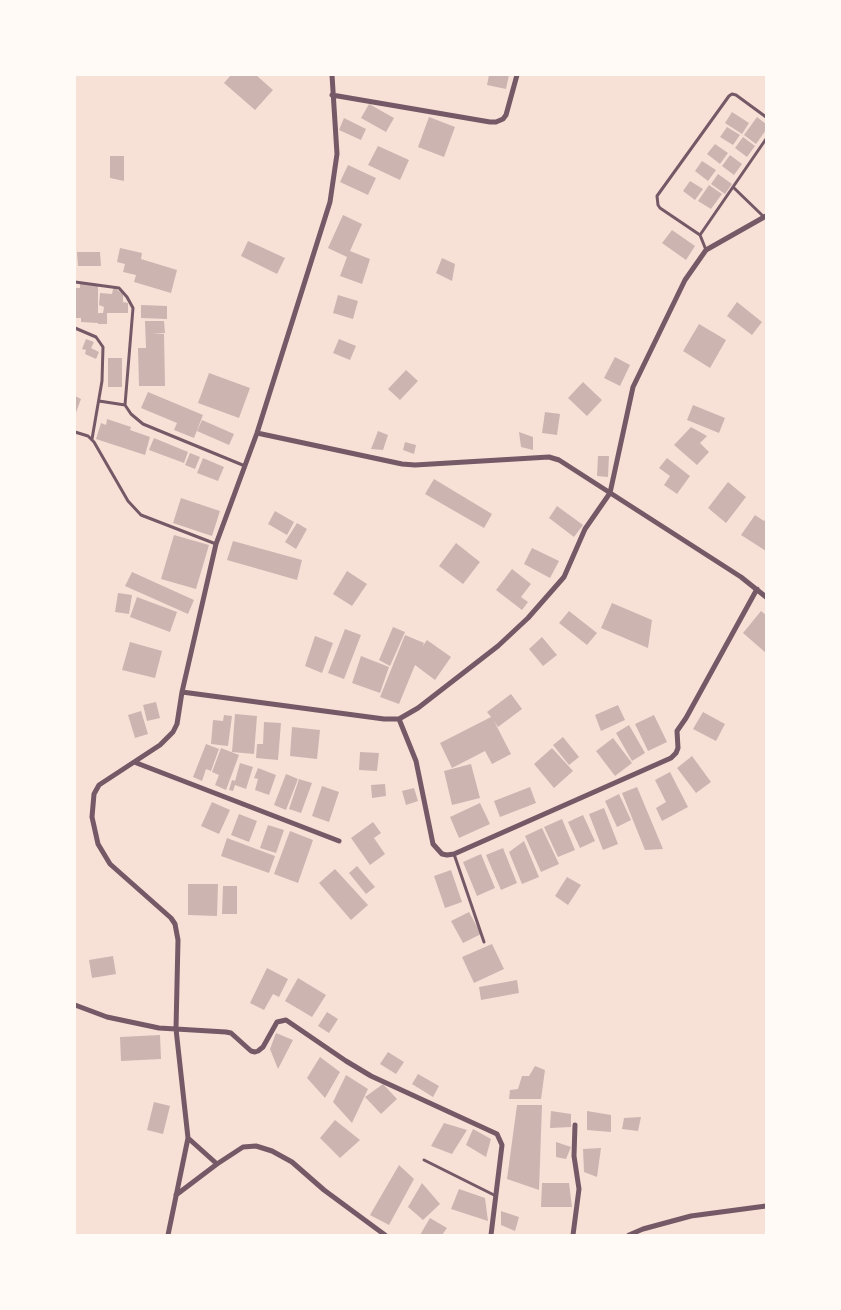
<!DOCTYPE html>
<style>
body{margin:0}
#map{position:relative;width:841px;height:1310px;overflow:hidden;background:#f7e1d7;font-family:Quicksand,sans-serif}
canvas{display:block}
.frame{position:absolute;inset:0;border:76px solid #fffaf5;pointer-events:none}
</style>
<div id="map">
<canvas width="841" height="1310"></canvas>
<div class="frame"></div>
</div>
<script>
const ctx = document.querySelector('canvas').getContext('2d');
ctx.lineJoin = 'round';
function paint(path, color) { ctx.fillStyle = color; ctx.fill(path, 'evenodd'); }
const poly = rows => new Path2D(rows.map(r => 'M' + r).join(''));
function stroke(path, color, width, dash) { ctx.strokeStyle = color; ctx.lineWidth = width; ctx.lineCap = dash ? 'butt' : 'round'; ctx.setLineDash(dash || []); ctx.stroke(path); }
const building = poly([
 [231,75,256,75,273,90,255,110,224,83],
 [489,75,509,75,506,89,487,85],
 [369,104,394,118,386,132,361,118],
 [732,112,749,123,742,134,725,123],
 [429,117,455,127,444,157,418,147],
 [757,117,766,124,766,130,756,144,744,135],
 [344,118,366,129,361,140,339,130],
 [727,127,740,135,733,145,720,137],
 [743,137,755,146,747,157,735,148],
 [715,144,728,153,720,164,707,154],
 [378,146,409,160,400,180,368,165],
 [730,155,742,164,734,175,722,166],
 [110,156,124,156,124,181,110,178],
 [702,161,716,170,708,181,695,171],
 [348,165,376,178,368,195,340,182],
 [718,174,732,184,725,194,711,184],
 [690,181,703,189,695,200,683,191],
 [709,185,722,194,711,209,698,201],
 [343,215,362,224,350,251,370,259,362,284,340,276,347,257,328,248],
 [672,230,695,246,686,260,662,243],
 [248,241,285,258,277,274,241,256],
 [120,248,142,253,141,259,177,270,171,293,134,282,136,275,123,272,125,264,117,262],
 [77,252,100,252,101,266,78,266],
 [442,258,455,264,452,281,436,273],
 [80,284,98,284,98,323,81,322,81,318,75,318,75,288,80,288],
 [113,289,116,289,123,294,123,302,128,303,128,313,107,313,107,324,98,324,98,313,103,313,104,307,99,305,100,293,112,294],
 [338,295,358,301,353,319,333,313],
 [737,302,762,322,752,335,727,316],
 [141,305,167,306,167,319,141,318],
 [145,321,164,321,165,333,152,334,164,334,165,386,139,386,138,348,146,348],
 [699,324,726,340,710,368,683,351],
 [86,339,94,342,91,348,99,352,96,359,85,354,86,350,82,349],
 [339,339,356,346,350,360,333,353],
 [615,357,630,365,620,386,604,378],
 [108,358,122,358,122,387,108,387],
 [406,370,418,381,400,400,388,389],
 [209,373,250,388,239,418,198,403],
 [583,382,602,400,587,416,568,398],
 [148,392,203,415,194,438,174,430,177,423,141,408],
 [75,396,81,399,75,415],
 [693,405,725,418,719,433,687,420],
 [545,412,560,414,557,435,542,433],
 [107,419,131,427,130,430,150,437,145,455,96,439,101,423,106,425],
 [202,420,234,434,229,445,197,431],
 [691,427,707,436,700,443,709,452,697,465,674,445],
 [378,431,388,435,383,450,371,449],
 [519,432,533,437,533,450,521,447],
 [154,438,188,452,184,463,149,450],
 [405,442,416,445,414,454,403,450],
 [190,453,200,457,195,469,185,465],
 [598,456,609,456,608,477,597,476],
 [203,458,224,467,218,481,197,473],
 [667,458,690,476,677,494,664,485,670,476,659,468],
 [434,479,492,514,484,528,425,494],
 [728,482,746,497,726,523,708,508],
 [181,498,220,511,212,536,173,523],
 [557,506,583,525,574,537,549,518],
 [275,511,294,522,287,535,268,524],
 [755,515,764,521,766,518,766,551,741,535],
 [297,523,307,529,296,549,285,542],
 [174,535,209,545,196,589,161,579],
 [233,541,302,560,297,580,227,560],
 [456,543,480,562,463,584,439,566],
 [532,548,559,561,550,578,524,564],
 [512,569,531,584,521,597,528,602,522,610,496,590],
 [347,571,367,584,352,606,333,594],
 [132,572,194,600,188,614,125,586],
 [118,593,132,595,129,614,115,612],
 [137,597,177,612,170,632,130,617],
 [612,603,652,620,648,648,601,628],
 [569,611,597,633,587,645,559,623],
 [761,611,766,615,766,653,743,633],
 [393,627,405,632,390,666,379,660],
 [345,629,361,635,344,679,328,673],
 [405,635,424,643,422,647,427,640,451,657,435,680,415,665,399,704,380,697],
 [315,636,333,643,322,673,305,666],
 [542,637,557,655,543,666,529,649],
 [130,642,162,651,155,678,122,670],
 [361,656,389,667,380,693,352,683],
 [511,694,522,709,498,727,494,721,511,754,492,764,485,751,452,768,440,743,491,717,487,712],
 [156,702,160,718,147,721,143,705],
 [618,705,625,720,601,731,595,715],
 [141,711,148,734,135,738,128,715],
 [703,712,725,724,716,741,693,729],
 [235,714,257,716,254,754,232,752],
 [224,715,232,716,228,746,211,744,213,720,223,721],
 [654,715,667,742,648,751,635,724],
 [264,722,281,723,278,760,256,758,257,744,263,744],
 [629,725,645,753,632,761,616,733],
 [292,727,320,730,317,759,290,756],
 [563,737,579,757,569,765,553,745],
 [613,738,632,763,615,776,596,751],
 [206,744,219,749,211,771,206,769,202,781,193,777],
 [221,748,239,755,226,790,215,785,219,775,212,772],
 [552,748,573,771,554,788,534,764],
 [360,752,379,753,377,771,359,770],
 [692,756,711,782,696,793,677,768],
 [240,763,253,767,246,789,235,785,233,791,229,790,232,780,235,781],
 [471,764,480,798,452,805,444,771],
 [258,768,276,775,269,795,255,790,258,779,254,778],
 [670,772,688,807,662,821,656,808,666,802,655,780],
 [286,774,298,779,286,810,274,805],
 [299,779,312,783,301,813,289,809],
 [385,784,386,796,372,798,371,785],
 [322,786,339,792,329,822,312,816],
 [530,787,536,803,500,817,494,801],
 [637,787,663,849,645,850,622,793],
 [414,788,418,801,406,805,402,791],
 [619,794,631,820,617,827,605,801],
 [212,802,230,810,219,834,201,826],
 [480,803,490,824,459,838,450,817],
 [604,808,618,844,603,850,589,814],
 [239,814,257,821,249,842,231,835],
 [583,815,595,841,580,848,568,822],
 [562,819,575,850,558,857,544,827],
 [373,822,381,833,374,838,385,854,370,865,351,838],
 [268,825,284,830,276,853,260,848],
 [542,828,559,864,541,872,525,836],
 [290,831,313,840,298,883,274,874],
 [227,838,275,856,269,873,221,856],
 [524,841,539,877,522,884,509,852],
 [503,848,517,883,501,890,486,855],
 [481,854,495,888,477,896,463,862],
 [357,866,375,887,366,894,349,873],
 [335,869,368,905,351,920,319,883],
 [451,870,462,902,445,908,434,876],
 [567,877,581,885,568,905,555,896],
 [188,884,218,884,217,916,188,915],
 [223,886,237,886,237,914,222,914],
 [469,912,481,934,463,943,451,921],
 [492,944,504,969,474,983,462,957],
 [113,956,116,974,92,978,89,960],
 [267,968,288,979,279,997,273,994,264,1010,250,1003],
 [298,978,326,995,312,1017,285,1001],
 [517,980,519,993,481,1000,479,987],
 [327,1012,338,1019,329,1033,318,1026],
 [276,1033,293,1040,278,1069,270,1049],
 [160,1035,161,1059,121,1061,120,1037],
 [388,1052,404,1062,396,1074,380,1064],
 [320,1057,340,1072,325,1098,307,1078],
 [535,1066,545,1070,541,1099,509,1099,510,1090,518,1089,522,1076,529,1076],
 [418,1074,439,1086,433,1097,412,1084],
 [346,1075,368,1089,352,1123,333,1102],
 [383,1084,397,1099,381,1114,365,1097],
 [154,1102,170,1106,163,1134,147,1130],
 [517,1105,542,1105,539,1190,507,1179],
 [551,1111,571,1114,571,1127,550,1128],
 [587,1111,611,1115,611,1132,587,1130],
 [641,1117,638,1131,622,1129,624,1118],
 [335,1120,360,1140,340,1158,320,1138],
 [444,1123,467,1130,452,1154,431,1146],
 [473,1129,491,1139,486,1157,466,1145],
 [556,1142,571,1147,566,1159,556,1157],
 [601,1148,597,1177,584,1172,583,1149],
 [399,1165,414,1179,389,1225,370,1215],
 [422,1183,440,1204,423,1220,408,1207],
 [542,1183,569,1183,572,1207,541,1207],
 [459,1189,485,1198,488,1221,451,1209],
 [501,1211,519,1217,515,1231,501,1225],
 [430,1218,447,1228,442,1235,420,1235]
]);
const service = poly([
 [733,187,764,217],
 [700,235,766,139],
 [706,250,700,235,660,208,658,205,657,196,729,96,732,94,736,95,766,117],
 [75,282,119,288,127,297,133,308,125,405,131,414,143,424,245,466],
 [75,328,96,337,103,347,102,381,92,439],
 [99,401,125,405],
 [75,432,88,436,94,442,128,501,141,515,216,544],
 [454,854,484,942],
 [424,1160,496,1196]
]);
const minor = poly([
 [332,75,337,154,330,202,257,433,216,544,182,692,177,724,173,732,160,745,99,785,94,794,92,817,98,844,110,864,171,918,175,924,178,940,176,1029,226,1032,231,1033,251,1051,255,1052,258,1051,263,1047,277,1022,286,1020,346,1061,371,1076,497,1134,502,1145,491,1235],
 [332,95,490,122,496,122,503,119,506,115,517,75],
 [257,433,402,464,415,465,549,457,559,460,741,577,766,597],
 [182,692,384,719,399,719,418,708,498,646,528,618,564,577,585,529,610,493,633,387,685,280,706,250,766,216],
 [399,719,416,761,433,844,442,854,447,855,454,854,671,758,676,753,678,748,677,731,686,718,757,589],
 [134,762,339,841],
 [75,1005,107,1017,159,1028,176,1029,188,1138,168,1235],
 [188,1138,217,1164],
 [176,1195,217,1164,243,1147,256,1146,272,1151,292,1162,324,1190,385,1235],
 [573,1235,579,1189,574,1156,575,1125],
 [629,1235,643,1229,691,1216,766,1206]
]);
paint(building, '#ccb4b1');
stroke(service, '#755966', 3);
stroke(minor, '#755966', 5);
</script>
